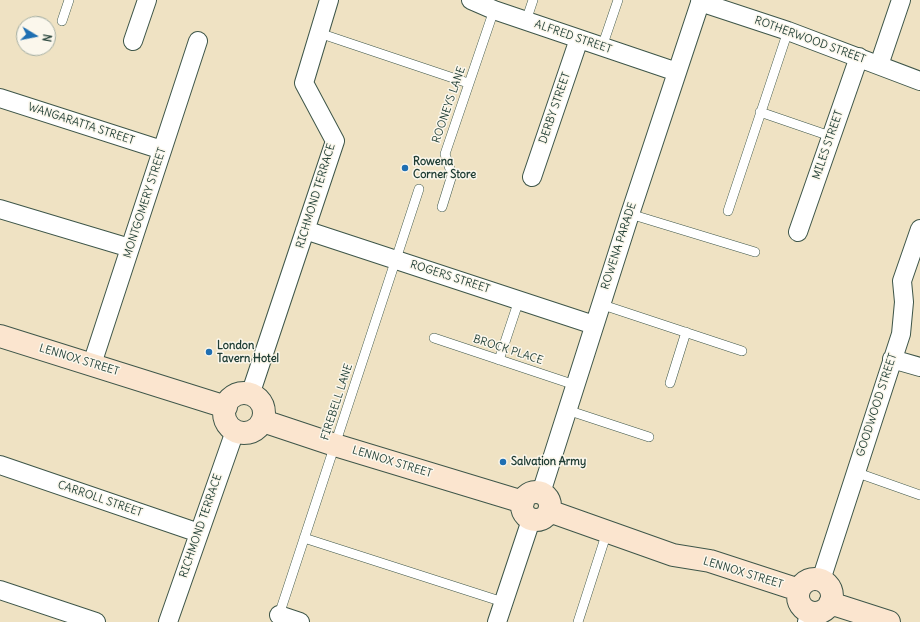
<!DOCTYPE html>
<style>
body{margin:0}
#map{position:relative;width:920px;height:622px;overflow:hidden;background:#efe2c3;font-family:Delius,sans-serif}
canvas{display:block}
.north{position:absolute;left:16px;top:16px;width:40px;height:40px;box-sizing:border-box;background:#fbf7ec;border:1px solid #a3ada2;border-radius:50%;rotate:100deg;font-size:11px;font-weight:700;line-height:16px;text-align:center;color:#1f3d34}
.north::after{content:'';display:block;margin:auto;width:14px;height:18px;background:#1f6fb2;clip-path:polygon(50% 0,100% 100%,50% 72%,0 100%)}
</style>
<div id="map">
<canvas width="920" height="622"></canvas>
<div class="north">N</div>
</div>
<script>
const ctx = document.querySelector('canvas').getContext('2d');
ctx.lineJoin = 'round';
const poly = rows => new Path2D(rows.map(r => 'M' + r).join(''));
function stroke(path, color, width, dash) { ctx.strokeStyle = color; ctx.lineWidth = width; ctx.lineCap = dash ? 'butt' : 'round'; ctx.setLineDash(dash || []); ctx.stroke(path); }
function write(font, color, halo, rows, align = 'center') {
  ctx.font = font + ' Delius,sans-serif'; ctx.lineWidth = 3; ctx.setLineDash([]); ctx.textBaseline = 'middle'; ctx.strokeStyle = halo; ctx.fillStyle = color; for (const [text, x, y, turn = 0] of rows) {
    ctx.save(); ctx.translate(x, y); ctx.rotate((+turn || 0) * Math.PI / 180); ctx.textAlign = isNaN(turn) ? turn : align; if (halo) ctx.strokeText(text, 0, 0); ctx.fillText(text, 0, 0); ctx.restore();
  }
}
const lane = poly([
 [62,21,69,0],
 [526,21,533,0],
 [319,33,468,83],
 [602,47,618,0],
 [760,112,830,136],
 [442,207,452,175,445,154,494,10],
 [728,211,788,31],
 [630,214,755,252],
 [600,304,742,351],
 [434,338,575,385],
 [499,360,519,300],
 [670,383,686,332],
 [567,410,649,437],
 [855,472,920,495],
 [304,538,503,602],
 [278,618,419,189],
 [578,622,607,532]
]);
const street = poly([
 [471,0,494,10,677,72],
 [700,2,788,31,920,81],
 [133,41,147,0],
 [879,65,901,0],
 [0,98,162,150],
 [532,177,579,39],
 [0,209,130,248],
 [305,230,594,325],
 [798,232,859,57],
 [892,359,920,367],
 [92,364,198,41],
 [250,395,335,141,304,83,329,0],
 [0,465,199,533],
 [541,493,630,214,701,0],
 [821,580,901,334,904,302,902,281,920,229],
 [0,590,96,622],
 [279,615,300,622],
 [168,622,235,431],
 [497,622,531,520],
 [807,622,811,612]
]);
const secondary = poly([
 [0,336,226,407],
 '224 413a20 20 0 1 1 40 0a20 20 0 1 1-40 0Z',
 [263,421,335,445,523,502],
 '522 506a14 14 0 1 1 28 0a14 14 0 1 1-28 0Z',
 [549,511,673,555,710,561,799,590],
 '798 596a17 17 0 1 1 34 0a17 17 0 1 1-34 0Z',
 [830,603,889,622]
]);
const markers = [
 [405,168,4,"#1f6fb2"],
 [209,352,4,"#1f6fb2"],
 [503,462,4,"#1f6fb2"]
];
const streetNames = [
 ["ALFRED STREET",573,37,19],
 ["ROTHERWOOD STREET",810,40,20],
 ["ROONEYS LANE",449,105,-71],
 ["DERBY STREET",555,108,-71],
 ["WANGARATTA STREET",81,124,18],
 ["MILES STREET",828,145,-71],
 ["RICHMOND TERRACE",316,196,-73],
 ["MONTGOMERY STREET",145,203,-72],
 ["ROWENA PARADE",619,246,-72],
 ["ROGERS STREET",450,277,18],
 ["BROCK PLACE",508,350,18],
 ["LENNOX STREET",79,360,17],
 ["FIREBELL LANE",337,402,-72],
 ["GOODWOOD STREET",877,405,-72],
 ["LENNOX STREET",392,462,17],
 ["CARROLL STREET",100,499,19],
 ["RICHMOND TERRACE",201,526,-71],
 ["LENNOX STREET",743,573,17]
];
const poiNames = [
 ["Rowena",413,162],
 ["Corner Store",413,175],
 ["London",217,346],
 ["Tavern Hotel",217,359],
 ["Salvation Army",511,462]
];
stroke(lane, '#3e5649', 10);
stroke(street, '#3e5649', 20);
stroke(secondary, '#3e5649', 24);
stroke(lane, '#fff', 9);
stroke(street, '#fff', 18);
stroke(secondary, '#fbe5cf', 22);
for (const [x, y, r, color] of markers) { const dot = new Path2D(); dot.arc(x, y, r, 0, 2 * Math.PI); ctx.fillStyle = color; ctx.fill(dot); stroke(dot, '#fbf7ec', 1.5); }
write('11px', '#1f3d34', '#fbf7ec', streetNames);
write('bold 11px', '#1f3d34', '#fbf7ec', poiNames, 'left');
</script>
